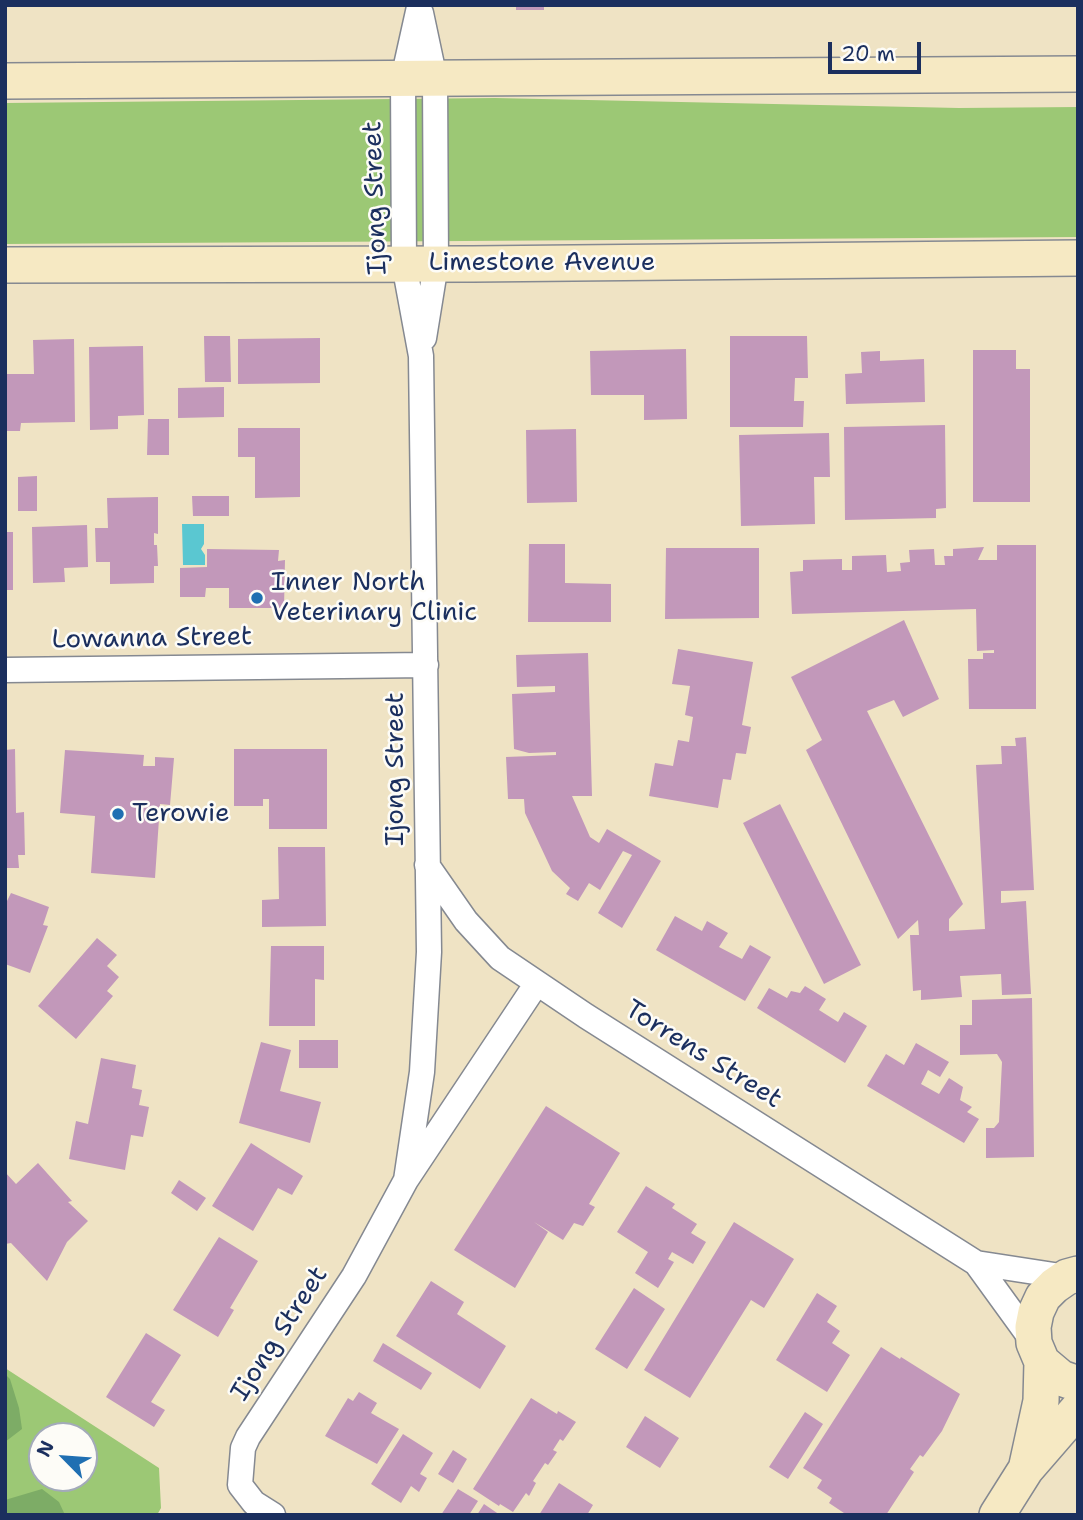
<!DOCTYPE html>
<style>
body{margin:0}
#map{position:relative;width:1083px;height:1520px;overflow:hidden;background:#efe3c4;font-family:"Shantell Sans",sans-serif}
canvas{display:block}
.frame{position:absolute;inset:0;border:7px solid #1b2f5e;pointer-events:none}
.north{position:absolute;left:28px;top:1422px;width:70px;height:70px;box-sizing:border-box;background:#fdfcf7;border:2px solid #a3aaba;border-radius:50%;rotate:295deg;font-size:19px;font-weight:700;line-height:28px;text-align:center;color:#1b2f5e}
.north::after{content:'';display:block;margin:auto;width:24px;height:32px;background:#1f6fb2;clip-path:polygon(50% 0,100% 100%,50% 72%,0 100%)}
.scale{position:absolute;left:828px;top:42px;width:93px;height:32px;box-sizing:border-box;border:4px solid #1b2f5e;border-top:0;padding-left:9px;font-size:21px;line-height:24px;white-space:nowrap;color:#1b2f5e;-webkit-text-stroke:5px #fdfcf7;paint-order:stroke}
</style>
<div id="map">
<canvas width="1083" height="1520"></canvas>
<div class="frame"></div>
<div class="north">N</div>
<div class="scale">20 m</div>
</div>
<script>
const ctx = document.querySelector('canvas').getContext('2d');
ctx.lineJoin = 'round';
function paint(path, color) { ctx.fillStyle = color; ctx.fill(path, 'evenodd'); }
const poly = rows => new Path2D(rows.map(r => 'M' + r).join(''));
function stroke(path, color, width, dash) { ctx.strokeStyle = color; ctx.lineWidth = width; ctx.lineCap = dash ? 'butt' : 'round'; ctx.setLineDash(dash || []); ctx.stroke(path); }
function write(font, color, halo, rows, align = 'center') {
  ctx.font = font + ' "Shantell Sans",sans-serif'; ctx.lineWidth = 5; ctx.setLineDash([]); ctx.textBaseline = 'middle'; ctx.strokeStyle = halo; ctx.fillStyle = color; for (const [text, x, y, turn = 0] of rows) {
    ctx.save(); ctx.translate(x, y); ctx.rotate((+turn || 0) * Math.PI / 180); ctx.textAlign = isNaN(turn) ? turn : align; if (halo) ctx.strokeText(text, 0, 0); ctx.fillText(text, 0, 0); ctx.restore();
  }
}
const green = poly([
 [495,98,959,108,1078,107,1078,237,5,244,5,103],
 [5,1368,159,1468,161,1508,157,1515,5,1515],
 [42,1436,84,1436,84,1478,42,1478]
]);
const forest = poly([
 [5,1374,10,1379,19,1408,22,1429,5,1442],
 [42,1489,59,1502,65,1515,5,1515,5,1500]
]);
const water = poly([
 [182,524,204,524,204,544,201,549,205,555,205,565,183,565]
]);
const building = poly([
 [516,5,544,5,544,10,516,10],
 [204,336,230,336,231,382,205,382],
 [730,336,807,336,808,378,795,378,794,401,804,401,803,427,730,427],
 [320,338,320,383,238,384,238,339],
 [74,339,75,422,21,423,20,431,5,431,5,374,34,374,33,340],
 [143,346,144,415,118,416,118,429,90,430,89,347],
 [686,349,687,419,644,420,644,395,591,395,590,351],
 [973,350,1016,350,1016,369,1030,369,1030,502,973,502],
 [880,351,880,361,924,359,925,402,846,404,845,374,862,373,861,352],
 [224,387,224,417,178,418,178,388],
 [148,419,169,419,169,455,147,455],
 [945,425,946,508,936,509,936,518,845,520,844,427],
 [238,428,300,428,300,497,255,498,255,457,238,457],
 [576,429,577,502,527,503,526,430],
 [829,433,830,477,814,477,815,524,741,526,739,435],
 [37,476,37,511,18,511,18,477],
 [192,496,229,496,229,516,193,516],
 [158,497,158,534,154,533,154,545,157,545,158,566,154,566,154,583,110,584,110,562,96,562,95,528,108,528,107,498],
 [87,525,88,567,64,568,65,582,33,583,32,527],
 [5,532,13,532,13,590,5,590],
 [529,544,565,544,565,583,611,584,611,622,528,622],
 [997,545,1036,545,1036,709,969,709,968,659,983,659,983,653,994,653,994,650,977,651,976,609,792,614,790,572,803,571,803,560,842,559,842,570,852,570,852,556,886,555,887,572,901,571,900,563,910,562,909,550,934,549,935,565,945,565,944,556,953,556,953,549,984,547,978,560,997,560],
 [666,548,759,548,759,618,665,619],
 [207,549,279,550,278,561,285,560,284,608,229,608,229,588,206,588,205,597,180,597,180,568,207,567],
 [904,620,939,699,903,717,894,700,867,711,963,904,949,919,949,931,985,929,976,765,1002,764,1001,746,1016,746,1015,738,1026,737,1034,890,1001,891,1001,903,1026,901,1031,994,1002,995,1001,974,960,976,962,997,921,1000,921,990,913,991,910,935,919,935,918,920,898,939,806,750,822,740,791,677],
 [678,649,753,662,742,725,751,727,746,754,736,753,731,780,723,779,718,808,649,796,655,763,673,766,678,740,689,742,693,717,685,715,690,686,672,684],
 [588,653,592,796,572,796,590,837,599,843,607,829,661,861,622,928,598,913,632,855,623,851,600,890,589,883,578,901,566,894,570,888,552,871,525,813,524,799,508,799,506,757,556,755,556,752,529,753,514,749,512,694,555,692,555,686,517,687,516,655],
 [15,749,16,813,24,812,25,855,18,855,19,868,5,868,5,750],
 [234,749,327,749,327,829,269,829,269,799,263,799,263,806,234,806],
 [65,750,144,755,143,766,155,766,155,757,174,758,170,805,160,804,155,878,91,873,95,816,60,813],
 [780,804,861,965,824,984,743,823],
 [278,847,325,847,326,926,262,927,262,900,279,899],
 [11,893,49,907,43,925,48,926,30,973,5,964,5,905],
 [675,916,702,931,707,921,728,933,719,947,742,959,750,945,771,957,745,1001,656,950],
 [97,938,117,955,107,966,119,977,107,991,113,996,76,1039,38,1006],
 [271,946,324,946,324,980,315,979,315,1026,269,1026],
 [805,986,826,999,819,1010,838,1022,844,1012,867,1026,845,1063,757,1008,769,988,787,998,791,991,800,993],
 [1032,998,1034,1157,986,1158,986,1128,994,1128,999,1122,1002,1062,997,1054,960,1055,960,1025,972,1025,972,1000],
 [299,1040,338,1040,338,1068,299,1068],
 [261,1042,291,1050,280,1091,321,1102,310,1143,239,1123],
 [916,1043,949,1062,940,1077,928,1070,921,1084,939,1094,949,1078,963,1087,960,1100,972,1107,967,1112,979,1119,964,1143,867,1086,886,1054,904,1065],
 [101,1058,136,1065,132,1088,142,1090,139,1105,149,1107,143,1137,131,1135,125,1170,69,1159,76,1121,88,1124],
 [546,1106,620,1153,589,1204,595,1207,583,1226,574,1223,563,1240,534,1222,548,1232,515,1288,454,1250],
 [251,1143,303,1176,292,1195,278,1188,253,1231,212,1206],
 [38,1163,72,1201,68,1202,88,1221,67,1242,47,1281,11,1243,5,1244,5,1172,16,1184],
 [179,1180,206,1198,197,1211,171,1193],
 [646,1186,675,1204,672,1208,697,1224,691,1233,706,1242,693,1264,672,1252,668,1259,674,1262,658,1288,635,1273,648,1252,617,1232],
 [734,1222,794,1259,764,1308,751,1300,690,1398,644,1370],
 [219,1237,258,1261,230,1308,234,1310,218,1337,173,1310],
 [431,1281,464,1302,457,1314,506,1346,480,1389,396,1336],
 [634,1288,665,1309,627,1369,595,1349],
 [817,1293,837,1306,827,1322,840,1331,832,1343,850,1355,827,1392,776,1360],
 [146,1333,181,1355,151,1402,165,1410,154,1427,106,1397],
 [383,1343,432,1373,421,1390,373,1361],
 [881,1347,900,1359,901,1357,960,1394,942,1431,923,1457,920,1455,910,1469,914,1472,886,1515,847,1515,829,1503,832,1498,817,1488,822,1480,803,1468],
 [359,1392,377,1403,371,1413,399,1429,377,1464,325,1436,348,1398,353,1401],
 [531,1398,557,1414,558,1411,576,1422,563,1441,560,1439,553,1450,557,1452,548,1465,545,1463,533,1481,536,1483,529,1496,526,1493,513,1512,500,1504,499,1506,473,1489],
 [805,1412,823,1424,788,1479,769,1467],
 [645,1416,679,1438,660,1468,626,1447],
 [403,1434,433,1453,420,1474,427,1478,419,1492,411,1486,401,1503,371,1484],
 [453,1450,467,1459,453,1483,438,1474],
 [559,1483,593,1505,587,1515,539,1515],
 [458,1489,478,1501,469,1515,441,1515],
 [484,1504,500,1515,477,1515]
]);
const street = poly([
 [421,13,435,79,436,264,424,338],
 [5,670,426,665],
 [427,865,466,921,500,958,586,1016,976,1263,1034,1343],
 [406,1180,422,1072,429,952,421,356,404,264,403,79,419,7],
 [976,1263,1067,1277],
 [273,1515,254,1503,240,1485,243,1448,248,1437,354,1276,406,1180,537,983]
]);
const secondary = poly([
 [5,81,1078,74],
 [5,265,473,264,1078,258],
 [1078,1274,1067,1277,1054,1286,1043,1297,1036,1312,1033,1327,1034,1343,1042,1362,1061,1378,1078,1384],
 [1027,1465,1041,1401,1042,1362],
 [997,1515,1026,1469,1078,1409]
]);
const markers = [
 [257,598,7,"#1f6fb2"],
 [118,814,7,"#1f6fb2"]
];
const streetNames = [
 ["Ijong Street",376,198,-92],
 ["Limestone Avenue",542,263],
 ["Lowanna Street",152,639,-1],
 ["Ijong Street",396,769,-90],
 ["Torrens Street",703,1055,32],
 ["Ijong Street",280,1334,-57]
];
const poiNames = [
 ["Inner North",271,583],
 ["Veterinary Clinic",271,613],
 ["Terowie",132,814]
];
paint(green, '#9cc875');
paint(forest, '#7dac66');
paint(water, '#5ac7d1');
paint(building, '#c298ba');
stroke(street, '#858991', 27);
stroke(secondary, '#858991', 38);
stroke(street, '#fff', 24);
stroke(secondary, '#f6e9c3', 35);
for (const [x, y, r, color] of markers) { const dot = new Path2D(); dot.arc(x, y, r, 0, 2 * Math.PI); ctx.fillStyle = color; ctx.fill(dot); stroke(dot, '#fdfcf7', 2.5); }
write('26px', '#1b2f5e', '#fdfcf7', streetNames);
write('26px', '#1b2f5e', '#fdfcf7', poiNames, 'left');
</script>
